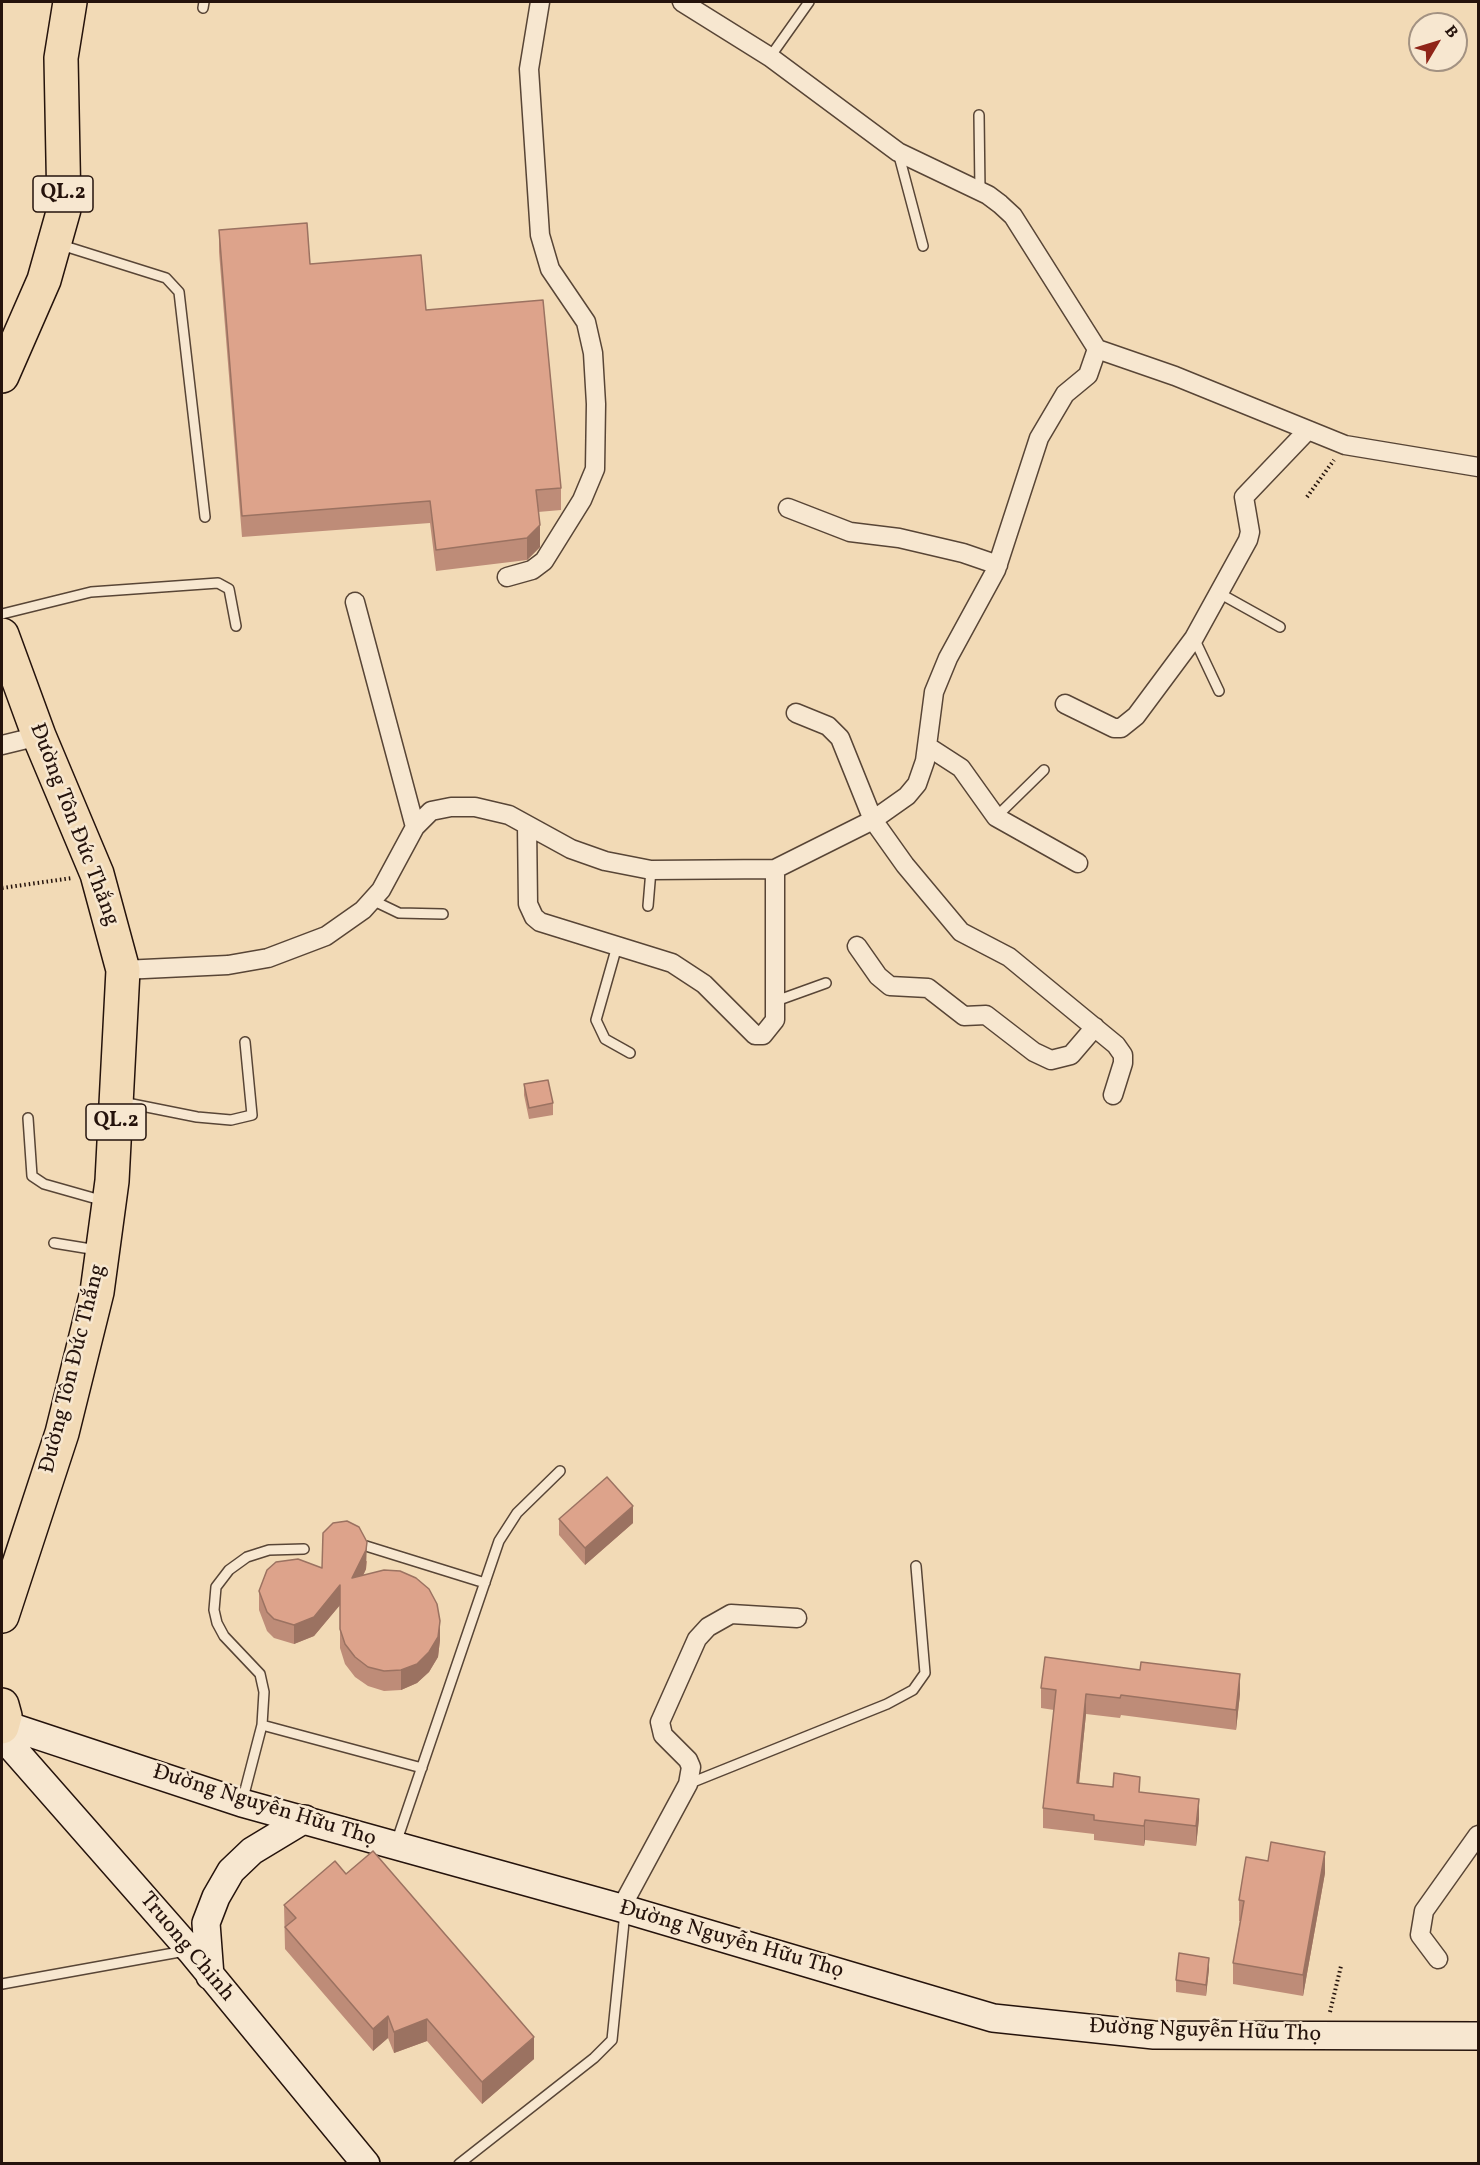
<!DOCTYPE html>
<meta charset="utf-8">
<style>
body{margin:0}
#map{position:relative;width:1480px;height:2165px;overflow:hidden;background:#f2dab6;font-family:Vollkorn,serif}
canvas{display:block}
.frame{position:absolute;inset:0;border:3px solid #25130c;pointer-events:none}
.north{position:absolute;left:1408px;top:12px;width:60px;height:60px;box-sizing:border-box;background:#f7e7d0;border:2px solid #a39282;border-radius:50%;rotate:52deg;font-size:16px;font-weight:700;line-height:24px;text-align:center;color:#25130c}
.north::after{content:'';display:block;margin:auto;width:21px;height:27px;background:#8f2418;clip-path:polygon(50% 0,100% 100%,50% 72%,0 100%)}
</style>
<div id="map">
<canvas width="1480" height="2165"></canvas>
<div class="frame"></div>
<div class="north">B</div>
</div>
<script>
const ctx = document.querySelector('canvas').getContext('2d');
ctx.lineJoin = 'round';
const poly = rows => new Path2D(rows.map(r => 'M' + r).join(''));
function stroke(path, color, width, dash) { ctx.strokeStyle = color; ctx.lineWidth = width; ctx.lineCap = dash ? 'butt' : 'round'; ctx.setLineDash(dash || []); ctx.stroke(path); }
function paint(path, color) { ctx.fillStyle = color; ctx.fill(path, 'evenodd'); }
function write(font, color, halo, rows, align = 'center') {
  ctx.font = font + ' Vollkorn,serif'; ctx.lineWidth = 5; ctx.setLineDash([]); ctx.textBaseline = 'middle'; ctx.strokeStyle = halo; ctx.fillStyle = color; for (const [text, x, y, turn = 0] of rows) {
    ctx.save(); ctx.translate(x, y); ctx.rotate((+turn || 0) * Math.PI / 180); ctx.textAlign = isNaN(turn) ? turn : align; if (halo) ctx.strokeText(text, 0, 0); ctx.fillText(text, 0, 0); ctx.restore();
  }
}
const path = poly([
 [1307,497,1334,460],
 [2,888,72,878],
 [1330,2012,1341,1966]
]);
const lane = poly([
 [203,8,204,2],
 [770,57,809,2],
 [979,115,980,191],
 [898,152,923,246],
 [58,244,166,278,179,292,205,517],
 [1219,593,1280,627],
 [2,614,91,592,218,583,229,589,236,626],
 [1194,638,1219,691],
 [996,817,1044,770],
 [372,900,399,913,443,914],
 [648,906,651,870],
 [617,946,596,1020,605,1039,630,1053],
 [776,1001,826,983],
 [122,1102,197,1117,231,1120,252,1115,245,1042],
 [28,1118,32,1176,44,1184,104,1201],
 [54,1243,97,1250],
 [366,1546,485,1583],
 [262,1725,422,1768],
 [688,1784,887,1704,913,1690,925,1673,916,1566],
 [242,1802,262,1725,264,1692,260,1674,224,1636,217,1623,214,1610,216,1587,229,1570,247,1557,269,1550,304,1549],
 [396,1843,499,1541,517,1513,560,1471],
 [2,1984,185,1951],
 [459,2164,594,2058,612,2040,625,1912]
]);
const street = poly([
 [682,2,770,57,898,152,988,195,1000,204,1013,216,1097,349,1175,376,1345,445,1478,467],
 [788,508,850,532,899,538,963,553,998,565],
 [507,577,532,570,544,561,582,500,595,469,596,404,593,353,586,322,550,269,540,235,529,69,540,2],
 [355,602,415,827],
 [1065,704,1114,728,1121,728,1136,716,1194,638,1248,540,1250,532,1244,497,1307,431],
 [796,713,828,726,840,738,873,820,905,865,961,932,1009,957,1116,1045,1123,1055,1123,1063,1113,1095],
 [2,745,39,736],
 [927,746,961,768,996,817,1078,863],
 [527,825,528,904,534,917,540,922,672,963,704,984,755,1035,763,1035,775,1020,775,869],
 [857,946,878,976,890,986,928,988,964,1016,986,1015,1034,1052,1051,1060,1071,1055,1095,1027],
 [123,970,228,965,268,958,326,936,363,910,381,890,415,827,431,811,451,807,475,807,509,815,571,849,605,861,651,870,775,869,873,820,907,796,917,784,925,761,934,692,948,658,996,570,1039,438,1065,394,1088,375,1097,349],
 [621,1908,688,1784,691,1767,688,1760,663,1735,660,1722,697,1639,708,1627,731,1614,797,1618],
 [1438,1959,1420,1935,1424,1911,1478,1835]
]);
const secondary = poly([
 [3,1724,242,1803,621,1908,993,2018,1154,2035,1478,2036],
 [2,1736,190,1950,366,2164],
 [210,1976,206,1923,216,1897,231,1871,252,1851,305,1819]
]);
const highway = poly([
 [2,376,44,280,64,209,61,58,70,2],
 [2,635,39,736,97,874,123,970,112,1181,97,1292,62,1433,2,1616],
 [2,1705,5,1716,2,1727]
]);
const wall = poly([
 [219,230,310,264,426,310,561,488,561,510,538,512,540,547,527,560,436,571,430,523,242,537,219,252],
 [524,1084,553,1103,553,1115,529,1119,524,1095],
 [559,1519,633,1523,585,1565,559,1535],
 [367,1561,366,1569,363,1576,440,1640,438,1657,429,1672,417,1683,401,1690,384,1691,368,1686,355,1677,345,1664,340,1648,340,1605,314,1636,294,1644,274,1638,267,1631,259,1610,259,1591,322,1568],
 [1041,1688,1240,1694,1236,1730,1121,1715,1120,1718,1086,1714,1079,1783,1140,1793,1199,1819,1196,1846,1145,1840,1144,1846,1094,1840,1094,1834,1043,1828,1043,1808,1054,1710,1041,1708],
 [1325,1873,1303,1996,1233,1984,1233,1963,1240,1921,1239,1921,1239,1900],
 [346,1874,534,2059,482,2104,427,2041,394,2053,388,2038,373,2051,285,1949,284,1905],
 [1209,1969,1206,1996,1176,1992,1176,1980]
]);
const shadedWall = poly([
 [540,525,540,547,527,560,527,538],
 [633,1506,633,1523,585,1565,585,1548],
 [367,1542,366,1569,352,1598,352,1578],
 [340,1585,340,1605,314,1636,294,1644,294,1625],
 [440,1621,440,1640,438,1657,429,1672,417,1683,401,1690,401,1670],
 [1240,1674,1240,1694,1236,1730,1236,1710],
 [1086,1694,1086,1714,1077,1803,1077,1783],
 [1199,1799,1199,1819,1196,1846,1196,1826],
 [1145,1820,1145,1840,1144,1846,1144,1826],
 [1325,1852,1325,1873,1303,1996,1303,1975],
 [1209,1958,1209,1969,1206,1996,1206,1985],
 [388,2016,388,2038,373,2051,373,2029],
 [427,2019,427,2041,394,2053,394,2032],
 [534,2037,534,2059,482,2104,482,2082]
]);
const building = poly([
 [307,223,310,264,421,255,426,310,543,300,561,488,536,490,540,525,527,538,436,550,430,501,242,516,219,230,307,223],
 [548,1080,553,1103,529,1108,524,1084,548,1080],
 [607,1477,633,1506,585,1548,559,1519,607,1477],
 [347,1521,359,1527,367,1542,366,1550,352,1578,384,1570,400,1571,416,1578,429,1589,437,1604,440,1621,438,1637,429,1652,417,1664,401,1670,384,1671,368,1667,355,1657,345,1644,340,1629,340,1585,314,1617,294,1625,274,1619,267,1612,259,1591,267,1570,276,1562,298,1559,322,1568,323,1533,333,1523,347,1521],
 [1045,1657,1140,1670,1141,1662,1240,1674,1236,1710,1121,1695,1120,1698,1086,1694,1077,1783,1113,1787,1114,1773,1140,1777,1139,1792,1199,1799,1196,1826,1145,1820,1144,1826,1094,1820,1094,1815,1043,1808,1056,1690,1041,1688,1045,1657],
 [1271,1842,1325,1852,1303,1975,1233,1963,1244,1901,1239,1900,1246,1857,1268,1861,1271,1842],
 [373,1851,534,2037,482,2082,427,2019,394,2032,388,2016,373,2029,285,1927,296,1918,284,1905,335,1861,346,1874,373,1851],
 [1179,1953,1209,1958,1206,1985,1176,1980,1179,1953]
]);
const shields = [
 [63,194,60],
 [116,1122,60]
];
const shieldNames = [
 ["QL.2",63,194],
 ["QL.2",116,1122]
];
const streetNames = [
 ["Đường Tôn Đức Thắng",73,825,69],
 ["Đường Tôn Đức Thắng",74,1369,-76],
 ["Đường Nguyễn Hữu Thọ",264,1807,17],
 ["Đường Nguyễn Hữu Thọ",731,1941,16],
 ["Truong Chinh",186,1948,50],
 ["Đường Nguyễn Hữu Thọ",1205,2032,2]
];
stroke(lane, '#584536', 12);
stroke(street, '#584536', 21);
stroke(secondary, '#25130c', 30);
stroke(highway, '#25130c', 36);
stroke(path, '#25130c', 4, [1.5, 3]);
stroke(lane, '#f7e7d0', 9);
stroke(street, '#f7e7d0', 18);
stroke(secondary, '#f7e7d0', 27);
stroke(highway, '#f2dab6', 33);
paint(wall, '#be8c78');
paint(shadedWall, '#9b7261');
paint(building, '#dda38b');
stroke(building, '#9b7261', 1.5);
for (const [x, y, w] of shields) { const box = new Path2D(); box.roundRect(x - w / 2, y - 18, w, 36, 4.5); ctx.fillStyle = '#f7e7d0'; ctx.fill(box); stroke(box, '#25130c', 1.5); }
write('bold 21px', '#25130c', null, shieldNames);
write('22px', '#25130c', '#f7e7d0', streetNames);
</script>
